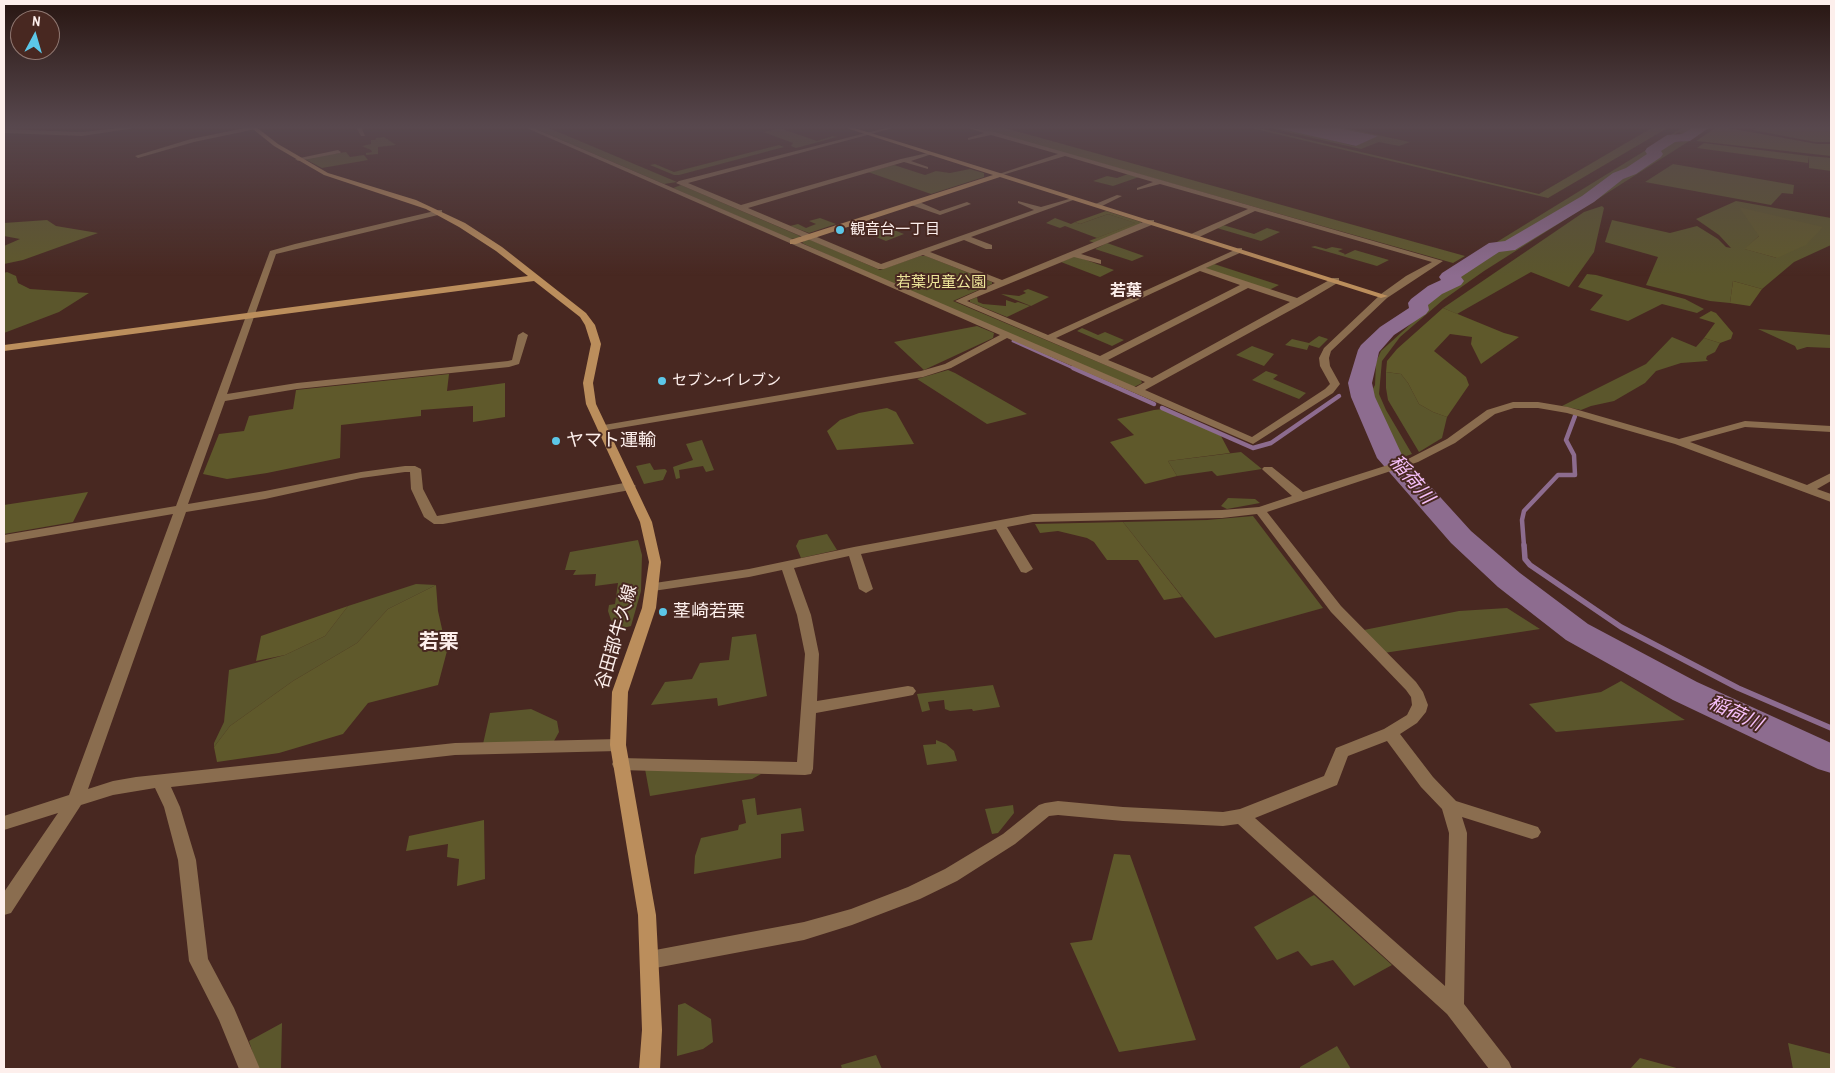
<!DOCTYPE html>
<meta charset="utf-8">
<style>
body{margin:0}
#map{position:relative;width:1835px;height:1073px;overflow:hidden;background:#482821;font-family:"Archivo Narrow",sans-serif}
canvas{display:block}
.frame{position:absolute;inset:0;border:5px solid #fdefec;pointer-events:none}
.north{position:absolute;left:10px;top:10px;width:50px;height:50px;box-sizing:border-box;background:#482821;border:1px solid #907872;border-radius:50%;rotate:6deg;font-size:14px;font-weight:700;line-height:20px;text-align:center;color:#fdefec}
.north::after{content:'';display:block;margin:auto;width:18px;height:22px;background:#5cc7e8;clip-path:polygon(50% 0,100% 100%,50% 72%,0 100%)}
</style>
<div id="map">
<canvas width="1835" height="1073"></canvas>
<div class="frame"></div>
<div class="north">N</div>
</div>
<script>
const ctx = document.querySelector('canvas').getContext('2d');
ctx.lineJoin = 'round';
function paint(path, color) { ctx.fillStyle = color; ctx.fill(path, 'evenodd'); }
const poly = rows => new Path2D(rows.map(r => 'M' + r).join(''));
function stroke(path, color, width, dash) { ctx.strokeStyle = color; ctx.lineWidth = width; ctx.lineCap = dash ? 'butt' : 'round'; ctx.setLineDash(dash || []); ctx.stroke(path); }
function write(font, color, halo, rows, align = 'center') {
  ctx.font = font + ' "Archivo Narrow","Noto Sans JP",sans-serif'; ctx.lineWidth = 4; ctx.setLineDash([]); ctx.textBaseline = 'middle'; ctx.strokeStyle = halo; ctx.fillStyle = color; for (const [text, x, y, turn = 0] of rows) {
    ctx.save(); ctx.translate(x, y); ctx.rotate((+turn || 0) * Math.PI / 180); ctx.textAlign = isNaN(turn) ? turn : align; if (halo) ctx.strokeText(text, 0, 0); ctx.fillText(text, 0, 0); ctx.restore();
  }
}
const green = poly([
 [529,126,544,126,677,182,664,184],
 [1274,126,1283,126,1278,127,1355,146,1377,136,1328,126,1336,126,1410,142,1399,146,1379,142,1361,149,1269,128],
 [1685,126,1700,126,1691,126,1692,129,1683,136,1679,132,1648,151,1650,153,1629,169,1621,171,1581,199,1506,244,1492,245],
 [1708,126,1713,126,1484,271,1443,300,1400,337,1382,361,1379,394,1386,410,1412,454,1395,460,1392,458,1369,396,1375,385,1376,362,1381,351,1423,313,1432,298,1460,282,1456,277,1497,249,1515,249,1622,176,1635,172,1661,155,1655,151,1675,139,1677,139,1675,141,1677,142,1682,142],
 [1758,127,1831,128,1831,142,1815,142,1752,130],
 [780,128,817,141,833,136,837,137,796,148,791,146,793,143,763,132],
 [384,137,396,145,378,147,378,154,366,155,366,153,372,152,371,150,362,146,371,144,371,140,375,140,376,138],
 [779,145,784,147,679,175,674,175,650,165,655,164,674,172],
 [346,152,350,157,364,155,368,160,322,168,303,158],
 [1809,156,1831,158,1831,171,1809,168],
 [1673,164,1794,185,1793,194,1782,193,1771,205,1645,182],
 [894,165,925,175,936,171,950,173,970,169,984,173,984,177,931,194,868,172],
 [1128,174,1139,177,1113,186,1093,181,1107,176,1117,178],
 [681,185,800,236,799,238,790,239,673,188],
 [1736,201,1831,218,1831,245,1794,262,1762,289,1733,281,1730,303,1710,301,1646,285,1658,257,1605,242,1612,220,1670,233,1697,226,1718,239,1726,247,1731,248,1719,235,1696,219],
 [1759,236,1777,258,1745,249],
 [1602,206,1604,208,1594,252,1569,287,1531,272,1457,314,1443,308,1584,212],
 [1108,214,1136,223,1097,238,1065,226,1060,228,1046,223,1055,218,1071,224,1075,222,1080,224],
 [820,218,836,224,809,233,790,226,798,224,806,228,816,224,809,221],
 [871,221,904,234,886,241,852,227],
 [1223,225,1254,234,1267,228,1280,232,1261,241,1217,228],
 [805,240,811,240,880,270,920,256,926,256,992,282,992,284,953,301,1141,380,1142,383,1134,387,865,272,802,243],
 [1107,243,1144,256,1132,261,1095,249],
 [1315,246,1326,249,1332,247,1343,249,1338,251,1345,254,1344,255,1355,250,1389,260,1377,266,1311,247],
 [1075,256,1114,270,1100,277,1061,262],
 [1214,264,1279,285,1269,290,1207,270,1206,268],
 [7,272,16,276,18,283,30,289,89,293,59,312,4,333,4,273],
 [1587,274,1596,275,1685,299,1704,309,1697,313,1662,304,1628,321,1590,310,1603,295,1578,287],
 [1028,289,1049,297,1031,306,1001,294,1019,296,1026,293,1023,291],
 [977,297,978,302,983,304,1006,306,1006,300,1015,303,1018,302,1030,306,1007,317,970,302,970,300],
 [977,326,994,333,993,338,924,370,894,342],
 [1082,328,1098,335,1105,332,1124,340,1112,346,1077,331],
 [1758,329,1831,335,1831,348,1807,347,1797,350,1795,346],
 [1319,336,1328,339,1319,348,1309,345,1307,350,1285,345,1292,339,1309,343],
 [1672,337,1696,347,1704,338,1720,343,1715,352,1707,356,1706,359,1708,361,1681,363,1656,371,1645,383,1614,401,1591,406,1581,410,1562,406,1646,364],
 [1252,346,1274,354,1264,366,1236,355],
 [948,370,955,373,1027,414,987,424,917,379],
 [1266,371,1278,375,1273,379,1306,393,1299,399,1252,380],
 [1386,372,1401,374,1408,383,1419,404,1433,412,1447,417,1442,438,1419,452,1388,400,1386,388],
 [702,440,714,470,706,472,703,466,679,470,680,478,676,479,673,467,693,460,686,444],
 [1241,452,1262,469,1217,476,1212,471,1177,476,1168,461],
 [650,463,654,470,665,469,667,471,663,480,644,484,636,466],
 [1228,498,1255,499,1260,503,1227,509,1221,506],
 [1253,516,1323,608,1215,638,1123,522,1207,520],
 [827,534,837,550,801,558,796,546,799,540],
 [638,540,642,555,641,591,631,626,620,629,611,620,608,611,609,605,615,604,618,583,595,586,596,574,573,575,576,570,565,570,570,552],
 [416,584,436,585,388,609,357,643,293,681,230,726,214,747,214,743,224,722,229,670,285,655,325,636,348,606],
 [1507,608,1540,629,1384,653,1364,630,1459,611],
 [756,634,767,696,718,706,717,698,651,705,665,682,692,679,700,663,729,660,732,637],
 [1621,681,1685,720,1556,732,1529,704,1601,692],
 [993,685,1000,707,973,711,972,709,950,711,945,709,944,700,928,702,930,710,922,712,917,694],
 [531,709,557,721,559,732,554,741,483,744,490,713],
 [936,740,946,744,954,751,957,761,927,765,923,745,936,744],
 [645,769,761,774,752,779,650,796],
 [755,798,757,815,801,808,804,831,781,834,781,858,694,874,695,856,701,838,738,830,739,825,746,823,742,800],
 [1013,805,1014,813,998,833,992,834,985,809],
 [1314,895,1392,965,1354,986,1333,960,1311,966,1298,951,1277,960,1254,927],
 [685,1003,711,1019,713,1042,703,1049,677,1056,678,1005],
 [282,1023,281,1069,258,1069,249,1041],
 [1788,1043,1831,1054,1831,1069,1793,1069],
 [1337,1046,1351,1069,1300,1069,1300,1067],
 [876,1055,882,1069,842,1069,841,1065]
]);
const forest = poly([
 [969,126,998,126,1465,256,1453,263],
 [1242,126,1259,126,1255,127,1539,194,1655,126,1671,126,1548,198],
 [1718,126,1817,144,1831,144,1831,156,1696,141],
 [1704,143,1809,156,1808,163,1697,148],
 [1739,207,1823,227,1806,245,1777,258,1744,249,1759,236],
 [1106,211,1141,222,1141,224,1095,243,1089,241,1135,223,1108,214,1080,224,1075,222],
 [47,220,56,226,98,233,23,260,4,264,4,246,20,239,4,236,4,223],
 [1733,281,1762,289,1750,306,1730,303],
 [1443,308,1504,333,1519,337,1481,364,1471,344,1472,337,1450,334,1434,351,1466,377,1469,385,1447,417,1433,412,1419,404,1408,383,1401,374,1386,372,1387,361,1397,349],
 [1711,311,1716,313,1733,333,1731,339,1720,343,1704,338,1715,323,1699,318],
 [449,374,447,391,505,383,505,417,473,422,473,406,421,410,421,416,341,425,340,458,267,473,227,479,203,474,219,434,244,431,249,416,293,409,296,390],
 [887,408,896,412,914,444,837,450,827,431,840,420,859,413],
 [1163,409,1221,436,1230,453,1168,461,1177,476,1145,484,1110,442,1134,435,1117,419,1154,410],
 [88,492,73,522,4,534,4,505],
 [1123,522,1182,597,1164,600,1138,560,1107,560,1094,542,1087,538,1058,531,1040,533,1035,524],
 [436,585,438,611,447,651,438,685,368,703,343,734,279,753,217,762,214,747,230,726,293,681,357,643,388,609],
 [348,606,325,636,285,655,256,661,261,636],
 [484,820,485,879,457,886,459,859,447,857,448,844,406,851,409,836],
 [1114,854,1130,855,1196,1040,1119,1052,1070,943,1092,940],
 [1640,1058,1673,1067,1680,1069,1630,1069]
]);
const water = poly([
 [1283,126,1328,126,1378,136,1356,146,1277,128]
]);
const streamFar2 = poly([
 [1013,341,1075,369]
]);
const streamFar1 = poly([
 [1073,368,1154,404],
 [1162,408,1253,448,1271,443,1339,396],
 [1524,546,1522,520,1524,511,1558,475,1575,475,1574,455,1566,440,1575,416]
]);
const stream = poly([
 [1524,545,1525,559,1530,565,1621,627,1738,688,1831,728]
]);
const river = poly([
 [1695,126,1711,126,1690,141,1675,142,1661,151,1663,154,1661,157,1636,174,1623,179,1594,202,1515,250,1499,252,1461,277,1464,281,1461,285,1442,294,1428,305,1429,310,1426,314,1394,335,1379,352,1372,383,1375,397,1402,455,1471,531,1520,573,1588,624,1697,682,1831,743,1831,773,1818,769,1673,700,1566,640,1498,587,1451,543,1377,458,1351,397,1348,383,1358,350,1361,345,1380,327,1409,308,1408,303,1411,299,1428,286,1441,280,1439,277,1442,273,1489,243,1505,241,1582,196,1613,173,1626,168,1647,154,1645,151,1647,148,1667,135,1682,134,1695,126]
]);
const street = poly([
 [136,126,149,126,82,136,4,133,4,129,82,132,136,126],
 [254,126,256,129,194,142,138,158,135,156,191,139,254,126],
 [355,126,361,126,365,136,361,136,355,126],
 [522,126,529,126,1136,387,1145,382,955,301,995,283,923,255,884,269,878,269,676,183,679,181,893,126,901,126,688,183,741,205,901,159,932,152,932,154,911,161,928,167,928,169,904,162,748,208,881,264,1034,210,1018,203,1018,201,1041,207,1076,197,1076,199,971,237,992,245,992,249,986,249,964,240,930,252,1002,280,1148,220,1154,220,1154,224,1081,254,1101,260,1101,264,1074,257,967,301,1048,335,1239,248,1242,248,1242,252,1206,268,1297,298,1333,278,1339,278,1339,282,1302,304,1145,390,1252,437,1325,389,1330,384,1320,366,1319,358,1324,348,1381,294,1406,276,1432,262,1255,211,1197,238,1191,238,1191,234,1248,209,1160,184,1137,190,1137,188,1153,182,1065,156,999,176,999,174,1058,154,991,135,968,140,968,138,984,133,962,126,994,132,1443,261,1387,298,1331,351,1329,358,1330,366,1340,384,1333,393,1253,444,1007,338,951,368,923,377,602,431,597,428,598,426,921,371,945,364,1000,335,522,126],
 [1200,271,1240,285,1100,356,1056,338,1200,271],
 [1248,288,1290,302,1152,378,1108,360,1248,288],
 [338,150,341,152,340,153,298,161,295,159,338,150],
 [1117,195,1122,196,1100,207,1093,205,1117,195],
 [911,201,917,201,940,211,967,202,971,204,940,215,911,205,911,201],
 [439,210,442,210,442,214,276,254,227,394,297,383,508,361,512,360,518,335,523,332,528,335,519,364,509,367,297,389,225,401,188,504,265,491,361,472,405,466,415,466,421,469,423,489,437,516,630,482,636,486,630,490,443,524,434,524,424,517,411,489,410,472,405,472,361,478,265,499,186,512,88,789,113,781,136,777,455,743,618,739,624,741,626,745,624,749,618,751,455,755,171,787,180,807,196,860,208,959,234,1008,260,1069,239,1069,219,1020,189,961,178,860,164,807,155,788,113,795,81,805,11,913,4,915,4,892,58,813,4,830,4,816,69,795,173,514,4,543,4,535,176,506,270,251,295,244,439,210],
 [1513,402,1538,402,1568,407,1679,439,1745,421,1831,426,1831,432,1745,427,1690,442,1807,485,1831,473,1831,481,1817,489,1831,494,1831,502,1675,444,1567,413,1538,408,1514,408,1495,414,1455,443,1418,462,1267,512,1341,606,1416,682,1423,692,1428,705,1426,712,1417,723,1400,734,1433,777,1456,801,1538,827,1541,832,1538,837,1532,839,1462,817,1467,833,1464,1004,1509,1062,1512,1069,1489,1069,1447,1014,1238,824,1223,826,1123,821,1058,815,1049,816,1015,844,957,881,920,899,852,925,804,940,650,969,643,966,640,960,643,954,650,951,804,922,851,909,908,887,945,869,1003,834,1039,805,1045,803,1058,801,1123,807,1223,812,1240,809,1324,776,1336,748,1384,729,1407,715,1412,705,1411,697,1406,690,1331,612,1257,514,1222,518,1033,522,1007,527,1033,569,1026,573,1021,572,996,529,861,554,873,589,866,593,859,589,849,556,794,568,811,615,819,654,817,701,908,686,913,687,916,691,913,695,908,696,816,713,813,769,811,774,805,775,620,770,614,768,612,764,614,760,620,758,797,762,805,654,797,615,782,570,749,577,653,591,646,587,648,584,749,569,854,547,1033,514,1222,510,1259,507,1292,496,1264,471,1262,469,1264,467,1272,467,1303,492,1410,458,1447,439,1487,410,1513,402],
 [1387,741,1421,787,1442,809,1449,833,1445,986,1255,818,1337,785,1348,756,1387,741]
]);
const secondary = poly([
 [249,126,255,126,278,144,328,173,416,200,465,223,502,247,586,313,595,325,601,344,593,383,596,404,652,522,661,562,656,608,628,692,626,745,656,915,662,1030,660,1069,639,1069,642,1030,638,915,610,745,612,692,642,608,649,562,640,522,586,404,583,383,591,344,585,325,580,317,534,281,4,351,4,345,528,276,496,251,459,227,426,209,324,175,274,146,249,126],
 [840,126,848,126,1003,174,1388,296,1381,298,1000,177,796,244,790,244,790,240,993,175,840,126]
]);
const markers = [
 [840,230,5,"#5cc7e8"],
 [662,381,5,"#5cc7e8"],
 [556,441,5,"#5cc7e8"],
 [663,612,5,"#5cc7e8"]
];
const farPoinames = [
 ["観音台一丁目",850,230],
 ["セブン-イレブン",672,381]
];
const farParknames = [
 ["若葉児童公園",941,283]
];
const farQuarternames = [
 ["若葉",1126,292]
];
const poiNames = [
 ["ヤマト運輸",566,441],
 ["茎崎若栗",673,612]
];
const streetNames = [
 ["谷田部牛久線",617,637,-74]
];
const waterNames = [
 ["稲荷川",1411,480,50],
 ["稲荷川",1735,714,25]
];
const quarterNames = [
 ["若栗",439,643]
];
paint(green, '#5b562c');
paint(forest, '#5f592b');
paint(water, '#8d6c8f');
stroke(streamFar2, '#8d6c8f', 3);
stroke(streamFar1, '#8d6c8f', 4.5);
stroke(stream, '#8d6c8f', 5.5);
paint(river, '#8d6c8f');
paint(street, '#8a6d4f');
paint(secondary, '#bb8e5c');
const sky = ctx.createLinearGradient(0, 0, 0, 276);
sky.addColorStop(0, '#281612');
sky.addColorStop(0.46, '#58484e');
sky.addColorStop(1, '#58484e00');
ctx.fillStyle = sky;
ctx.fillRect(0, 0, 1835, 276);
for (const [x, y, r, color] of markers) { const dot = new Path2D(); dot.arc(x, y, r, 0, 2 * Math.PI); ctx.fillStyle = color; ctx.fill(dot); stroke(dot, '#482821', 2); }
write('15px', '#fdefec', '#482821', farPoinames, 'left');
write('15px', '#ede599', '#482821', farParknames);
write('bold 16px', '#fdefec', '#482821', farQuarternames);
write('18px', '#fdefec', '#482821', poiNames, 'left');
write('18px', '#fdefec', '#482821', streetNames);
write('italic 19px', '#f6c0fa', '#482821', waterNames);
write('bold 20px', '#fdefec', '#482821', quarterNames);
</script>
